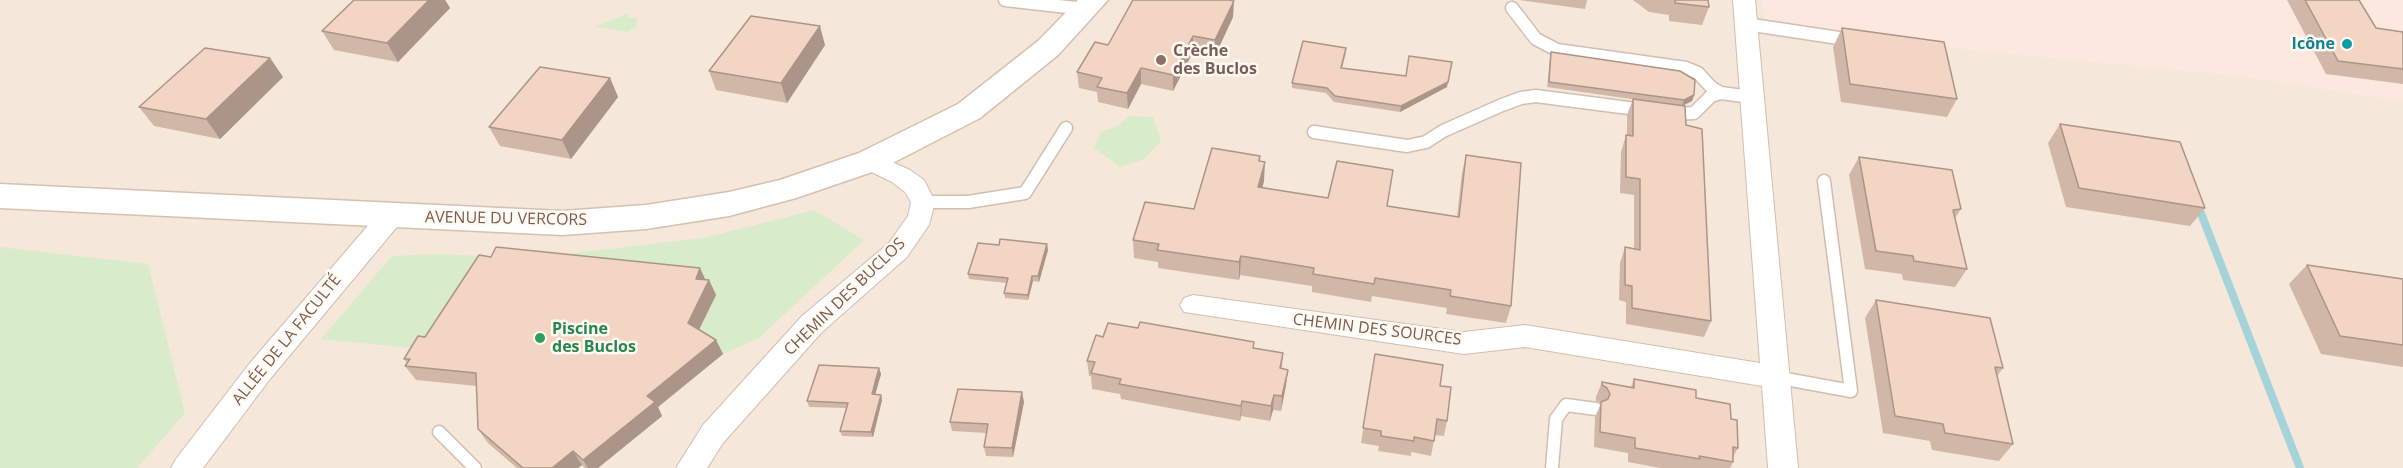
<!DOCTYPE html>
<meta charset="utf-8">
<style>
body{margin:0}
canvas{display:block;background:#fdf6ec}
</style>
<canvas width="2403" height="468"></canvas>
<script>
const ctx = document.querySelector('canvas').getContext('2d');
ctx.lineJoin = 'round';
function paint(path, color) { ctx.fillStyle = color; ctx.fill(path, 'evenodd'); }
const poly = rows => new Path2D(rows.map(r => 'M' + r).join(''));
function stroke(path, color, width, dash) { ctx.strokeStyle = color; ctx.lineWidth = width; ctx.lineCap = dash ? 'butt' : 'round'; ctx.setLineDash(dash || []); ctx.stroke(path); }
function write(font, color, halo, rows, align = 'center') {
  ctx.font = font + ' "Open Sans",sans-serif'; ctx.lineWidth = 5; ctx.setLineDash([]); ctx.textBaseline = 'middle'; ctx.strokeStyle = halo; ctx.fillStyle = color; for (const [text, x, y, turn = 0] of rows) {
    ctx.save(); ctx.translate(x, y); ctx.rotate((+turn || 0) * Math.PI / 180); ctx.textAlign = isNaN(turn) ? turn : align; if (halo) ctx.strokeText(text, 0, 0); ctx.fillText(text, 0, 0); ctx.restore();
  }
}
const residential = poly([
 [0,0,2403,0,2403,468,0,468]
]);
const commercial = poly([
 [1762,0,2403,0,2403,101,2239,76,1953,48,1765,19]
]);
const green = poly([
 [628,13,629,18,637,18,636,27,628,32,595,27],
 [1129,116,1153,117,1161,141,1144,159,1120,167,1094,148,1101,132,1118,126],
 [814,210,864,240,759,338,723,354,655,409,662,416,598,468,585,468,582,465,578,468,517,468,483,439,510,418,504,401,428,350,321,339,392,256,438,254,530,258,704,238],
 [0,247,148,264,185,413,137,468,0,468]
]);
const stream = poly([
 [2197,203,2300,468]
]);
const lane = poly([
 [1005,0,1085,9],
 [1512,8,1536,39,1557,50,1686,68,1698,73,1712,88,1721,93],
 [1746,24,1852,40],
 [1670,114,1694,113,1711,96,1721,93,1751,97],
 [1314,132,1407,146,1426,142,1443,131,1502,105,1521,98,1536,96,1644,110],
 [923,202,968,202,1025,193,1066,128],
 [1775,377,1851,391,1824,181],
 [439,432,475,468],
 [1552,468,1556,419,1566,405,1596,409]
]);
const street = poly([
 [1733,0,1755,0,1798,468,1768,468,1762,386,1525,347,1464,354,1184,312,1180,305,1184,298,1193,295,1464,332,1525,325,1760,363,1733,0],
 [870,152,910,170,924,180,935,202,929,225,907,257,822,332,723,443,707,468,676,468,703,425,802,316,889,243,908,216,911,202,905,192,892,182,861,167,858,161,861,155,870,152],
 [392,206,401,208,405,215,401,222,270,379,203,468,171,468,176,459,250,363,383,208,392,206]
]);
const secondary = poly([
 [1078,0,1108,0,1058,55,980,118,881,169,796,198,729,216,646,229,562,235,0,208,0,184,562,211,646,205,729,192,780,180,859,153,958,104,1038,41,1078,0]
]);
const wall = poly([
 [354,0,445,0,450,8,398,62,334,50,322,31],
 [1519,0,1587,0,1585,9],
 [1633,0,1708,0,1709,7,1702,25,1669,21,1669,15,1649,12],
 [2287,0,2359,0,2376,28,2403,32,2403,84,2326,74],
 [1233,17,1215,56,1193,52,1173,91,1141,84,1128,109,1098,102,1097,92,1079,88,1077,72,1108,45],
 [1842,28,1957,99,1947,117,1841,102,1833,47],
 [825,45,787,103,716,90,709,71],
 [1551,52,1694,95,1692,101,1682,106,1711,321,1704,337,1626,324,1626,302,1619,300,1620,263,1625,247,1634,249,1634,195,1620,193,1621,152,1626,135,1627,136,1627,115,1633,99,1659,103,1547,87,1550,58],
 [1346,53,1342,68,1447,87,1400,112,1334,102,1326,93,1292,88,1292,83],
 [270,58,283,77,220,139,154,126,139,107],
 [610,78,618,97,571,159,500,146,489,127],
 [2060,124,2205,208,2190,226,2066,207,2048,143],
 [1466,155,1511,306,1506,323,1446,314,1447,308,1372,296,1371,302,1312,292,1312,286,1240,275,1239,280,1158,268,1158,262,1134,258,1133,240,1194,209,1260,162,1264,181,1262,188,1457,217,1462,173],
 [1859,157,1961,209,1955,218,1967,269,1955,287,1903,280,1902,274,1865,269,1849,175],
 [1048,250,1039,282,1033,281,1028,300,1005,298,1004,293,1007,283,969,279,968,274],
 [491,257,709,280,716,295,699,329,716,340,723,354,658,407,662,416,598,468,585,468,582,465,578,468,517,468,488,443,478,429,477,386,416,380,405,366,407,363,404,359,425,337],
 [2307,265,2403,279,2403,367,2321,354,2289,284],
 [1876,300,2003,368,1997,376,2013,444,1999,461,1932,450,1930,441,1883,433,1865,318],
 [1138,328,1254,342,1254,348,1283,353,1282,369,1288,370,1286,385,1281,411,1273,410,1270,421,1241,416,1240,421,1121,399,1120,394,1092,389,1091,376,1089,376,1087,361,1103,337],
 [1375,354,1440,386,1447,421,1444,436,1435,435,1431,456,1411,452,1411,456,1378,451,1379,446,1361,443],
 [879,368,881,374,875,394,881,395,882,400,873,437,842,436,840,431,846,408,809,407,807,401],
 [1634,379,1696,398,1731,419,1738,448,1733,457,1733,462,1730,468,1660,468,1628,462,1628,453,1594,447,1595,417,1601,403,1596,401,1596,397,1602,382,1631,387],
 [1024,402,1013,457,986,456,984,447,986,433,952,431,950,422]
]);
const shadedWall = poly([
 [429,0,445,0,450,8,398,62,387,43],
 [1234,1,1233,17,1215,56,1215,40],
 [820,26,825,45,787,103,781,83],
 [1193,36,1193,52,1173,91,1173,75],
 [270,58,283,77,220,139,206,119],
 [1141,68,1141,84,1128,109,1127,93],
 [610,78,618,97,571,159,562,140],
 [1448,82,1447,87,1400,112,1401,106],
 [1694,95,1692,101,1682,106,1684,100],
 [1265,162,1264,181,1258,205,1258,187],
 [1047,244,1048,250,1039,282,1038,276],
 [1241,256,1240,275,1239,280,1239,262],
 [700,268,707,283,696,279],
 [1032,276,1033,281,1028,300,1028,295],
 [709,280,716,295,695,338,688,323],
 [716,340,723,354,658,407,662,416,598,468,588,468,583,460,647,396],
 [879,368,881,374,874,399,872,394],
 [1288,370,1286,385,1281,411,1282,396],
 [1022,392,1024,402,1013,457,1012,448],
 [881,395,882,400,873,437,871,432],
 [1274,395,1273,410,1270,421,1271,406],
 [1242,401,1241,416,1240,421,1241,406],
 [573,451,582,465,578,468,552,468]
]);
const building = poly([
 [354,0,429,0,387,43,322,31,354,0],
 [1133,0,1229,0,1234,1,1215,40,1193,36,1173,75,1141,68,1127,93,1097,87,1102,78,1077,72,1095,42,1108,45,1133,0],
 [1675,0,1708,0,1709,7,1675,3,1675,0],
 [2305,0,2359,0,2376,28,2403,32,2403,69,2338,61,2305,0],
 [751,16,820,26,781,83,709,71,751,16],
 [1842,28,1944,42,1957,99,1850,84,1842,28],
 [1303,41,1346,48,1341,68,1406,76,1409,56,1452,62,1448,82,1401,106,1335,96,1327,88,1292,83,1303,41],
 [205,48,270,58,206,119,139,107,205,48],
 [1551,52,1680,71,1695,80,1694,95,1684,100,1549,82,1551,52],
 [540,67,610,78,562,140,489,127,540,67],
 [1633,99,1685,106,1686,125,1702,129,1711,321,1632,308,1632,286,1625,285,1625,247,1640,250,1640,179,1626,177,1626,135,1633,136,1633,99],
 [2060,124,2180,142,2205,208,2079,188,2060,124],
 [1212,148,1260,156,1259,161,1265,162,1258,187,1328,198,1337,161,1393,170,1387,206,1459,217,1466,155,1521,163,1511,306,1450,296,1451,290,1375,278,1374,284,1313,274,1314,268,1241,256,1239,262,1157,250,1159,244,1133,240,1145,202,1194,209,1212,148],
 [1859,157,1952,170,1961,209,1953,210,1967,269,1914,261,1913,256,1876,251,1859,157],
 [1000,239,1047,244,1038,276,1032,276,1028,295,1004,293,1008,278,968,274,978,243,999,245,1000,239],
 [496,247,700,268,696,279,709,280,688,323,716,340,647,396,655,402,583,460,573,451,552,468,523,468,478,429,476,373,405,366,410,359,404,359,418,336,425,337,479,255,491,257,496,247],
 [2307,265,2403,279,2403,345,2340,336,2307,265],
 [1876,300,1990,318,2003,368,1995,367,2013,444,1945,433,1943,424,1895,416,1876,300],
 [1140,322,1254,342,1253,348,1283,353,1280,368,1288,370,1282,396,1274,395,1271,406,1242,401,1241,406,1119,384,1121,379,1091,373,1095,362,1087,361,1096,335,1103,337,1108,323,1138,328,1140,322],
 [1375,354,1443,365,1440,386,1451,387,1447,421,1437,419,1434,441,1414,437,1414,441,1381,436,1381,431,1363,428,1375,354],
 [819,365,879,368,872,394,881,395,871,432,840,431,848,403,807,401,819,365],
 [1634,379,1696,390,1696,398,1730,404,1731,419,1737,420,1738,448,1733,447,1733,462,1699,456,1700,459,1635,448,1635,438,1600,432,1601,402,1608,399,1610,394,1607,388,1602,385,1602,382,1634,388,1634,379],
 [958,389,1022,392,1012,448,984,447,988,424,950,422,958,389]
]);
const markers = [
 [2347,44,6,"#0f9aa8"],
 [1161,60,6,"#8d6e63"],
 [540,338,6,"#2e9e5b"]
];
const cultureNames = [
 ["Icône",2335,44]
];
const educationNames = [
 ["Crèche",1173,51],
 ["des Buclos",1173,69]
];
const streetNames = [
 ["AVENUE DU VERCORS",506,219,1],
 ["CHEMIN DES BUCLOS",845,297,-44],
 ["CHEMIN DES SOURCES",1377,330,7],
 ["ALLÉE DE LA FACULTÉ",287,340,-51]
];
const leisureNames = [
 ["Piscine",552,329],
 ["des Buclos",552,347]
];
paint(residential, '#f5e8da');
paint(commercial, '#fde8e0');
paint(green, '#d8ecc9');
stroke(stream, '#a5d3da', 8);
stroke(lane, '#d1beb0', 15);
stroke(street, '#d1beb0', 2);
stroke(secondary, '#d6c0b0', 3);
stroke(lane, '#fff', 12);
paint(street, '#fff');
paint(secondary, '#fff');
paint(wall, '#d1b7a8');
paint(shadedWall, '#aa9588');
paint(building, '#f3d5c3');
stroke(building, '#aa9588', 1.5);
for (const [x, y, r, color] of markers) { const dot = new Path2D(); dot.arc(x, y, r, 0, 2 * Math.PI); ctx.fillStyle = color; ctx.fill(dot); stroke(dot, '#fffaf3', 2); }
write('bold 16px', '#0d838f', '#fffaf3', cultureNames, 'right');
write('bold 16px', '#785e54', '#fffaf3', educationNames, 'left');
write('16px', '#7a5c4d', '#fffaf3', streetNames);
write('bold 16px', '#27864d', '#fffaf3', leisureNames, 'left');
</script>
